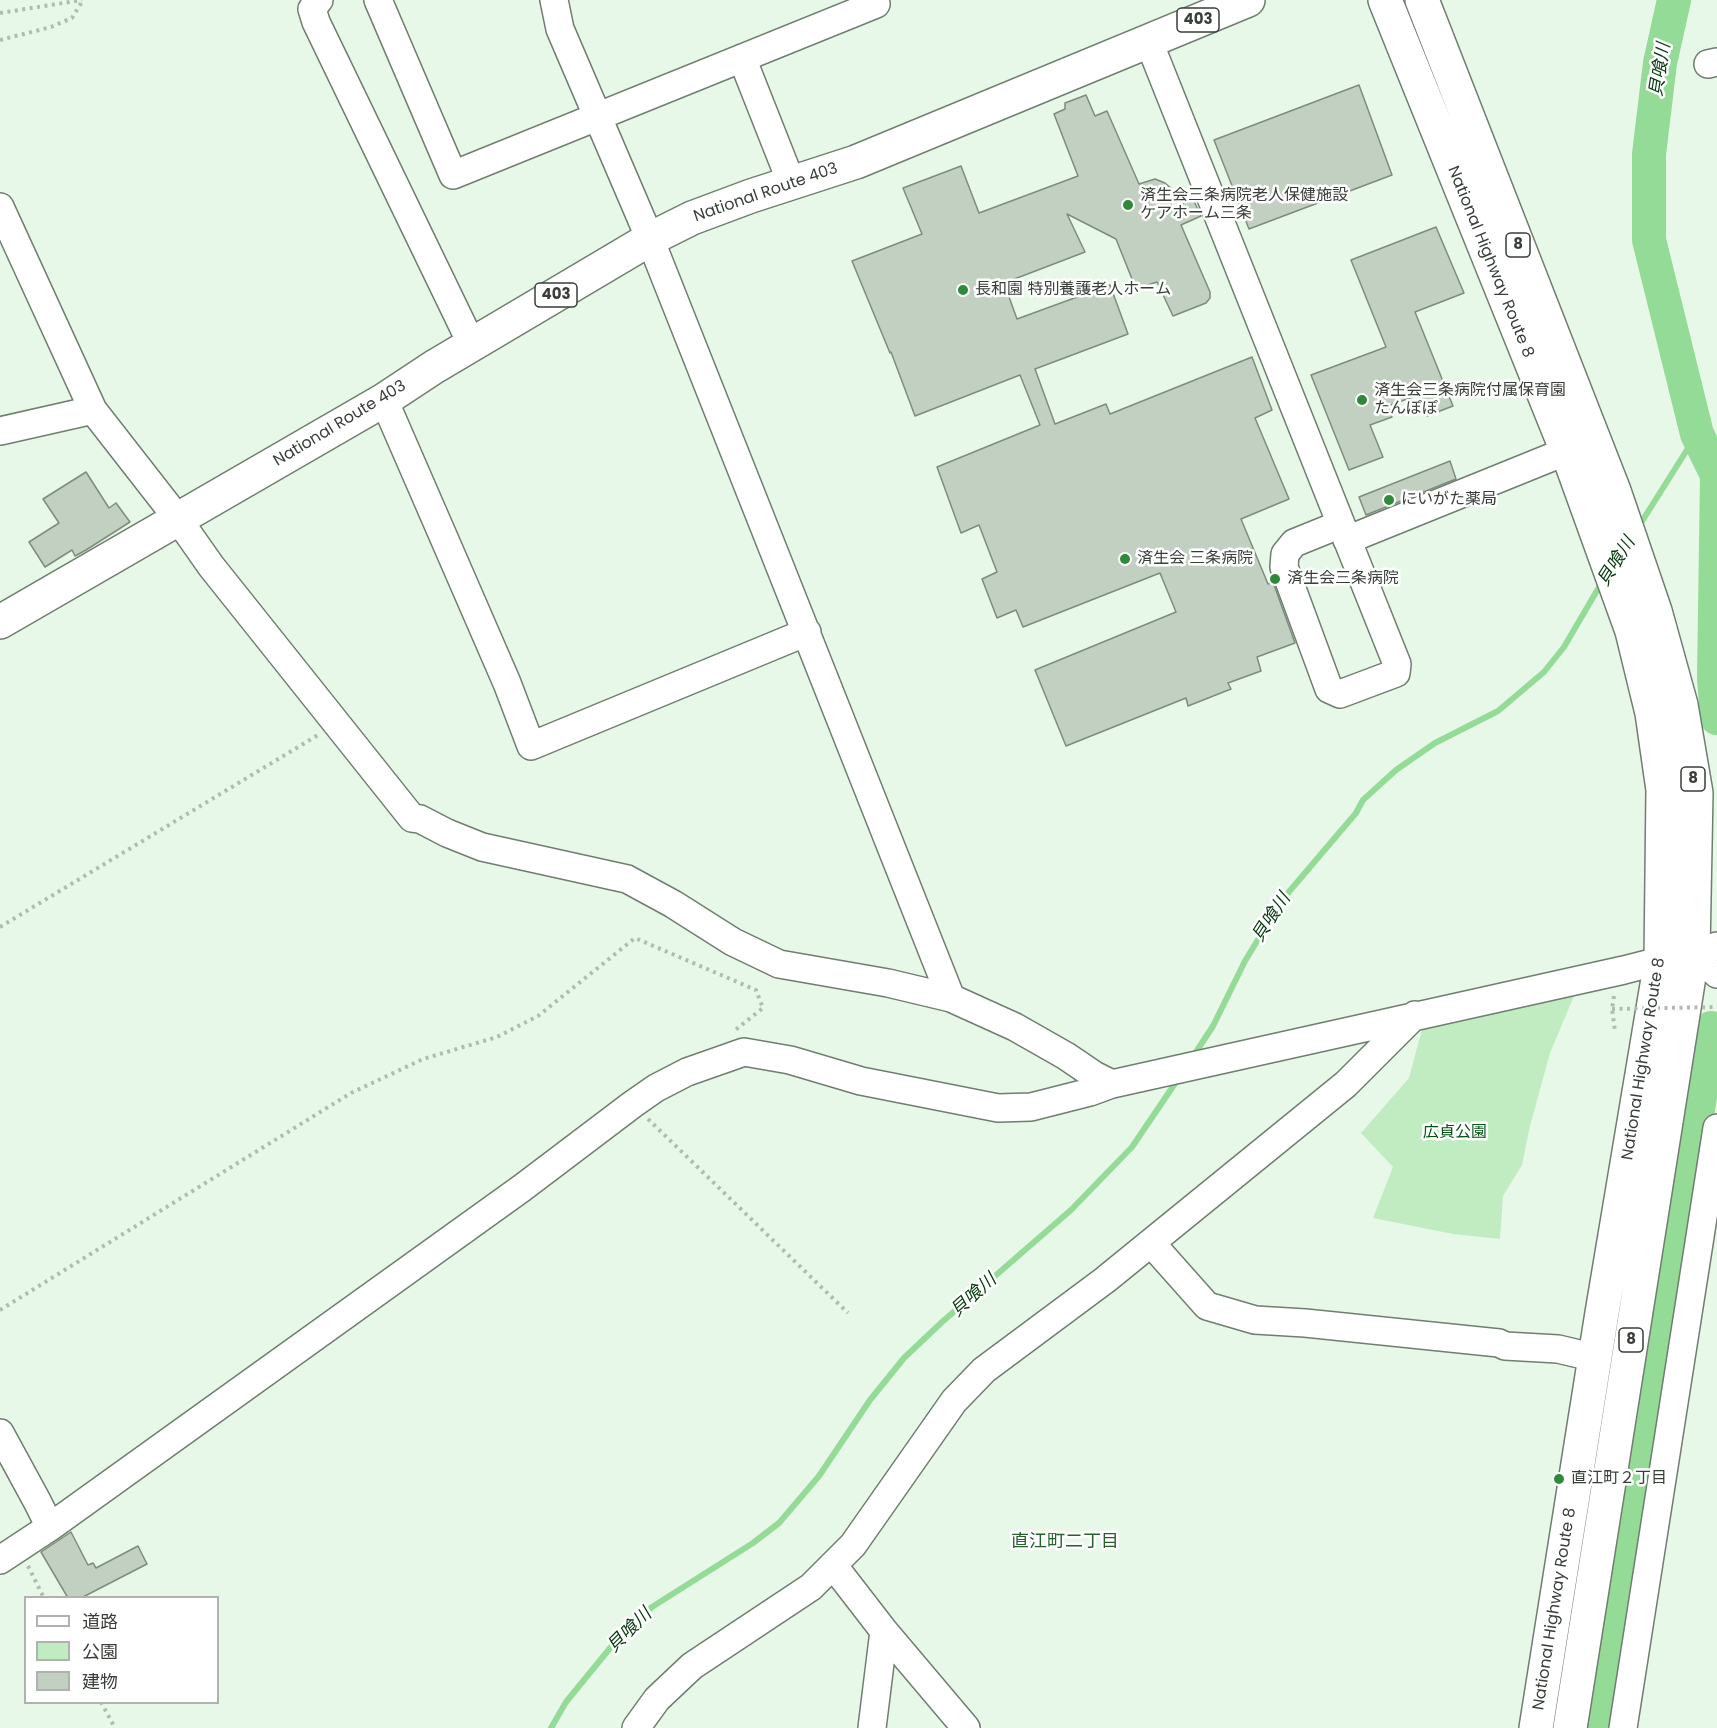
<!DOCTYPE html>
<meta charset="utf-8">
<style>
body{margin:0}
#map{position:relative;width:1717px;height:1728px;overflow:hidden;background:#e8f8e8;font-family:Poppins,"Noto Sans JP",sans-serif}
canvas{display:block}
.legend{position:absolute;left:24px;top:1596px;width:195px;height:108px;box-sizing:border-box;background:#fff;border:2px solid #afb2af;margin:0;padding:8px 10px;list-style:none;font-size:18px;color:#383e38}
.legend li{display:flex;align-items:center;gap:12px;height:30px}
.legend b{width:30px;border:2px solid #afb2af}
</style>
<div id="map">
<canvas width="1717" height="1728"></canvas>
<ul class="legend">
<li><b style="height:8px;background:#fff"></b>道路</li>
<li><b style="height:16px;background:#c1ecc2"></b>公園</li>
<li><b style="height:16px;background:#c1d0c1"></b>建物</li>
</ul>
</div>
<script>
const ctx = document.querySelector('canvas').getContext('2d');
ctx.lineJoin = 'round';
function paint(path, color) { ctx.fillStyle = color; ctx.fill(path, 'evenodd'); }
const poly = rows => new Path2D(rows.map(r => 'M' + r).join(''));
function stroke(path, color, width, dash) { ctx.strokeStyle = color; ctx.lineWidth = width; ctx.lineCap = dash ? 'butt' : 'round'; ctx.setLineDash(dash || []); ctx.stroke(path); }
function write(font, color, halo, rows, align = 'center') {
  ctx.font = font + ' Poppins,"Noto Sans JP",sans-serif'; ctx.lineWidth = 5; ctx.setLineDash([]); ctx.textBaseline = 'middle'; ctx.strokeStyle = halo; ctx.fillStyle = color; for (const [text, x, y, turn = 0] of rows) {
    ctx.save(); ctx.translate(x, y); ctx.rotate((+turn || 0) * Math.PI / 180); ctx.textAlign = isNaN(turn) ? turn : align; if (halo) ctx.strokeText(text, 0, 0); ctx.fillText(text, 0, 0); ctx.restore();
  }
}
const green = poly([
 [1574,996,1550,1053,1530,1126,1522,1165,1503,1196,1500,1239,1453,1234,1373,1218,1393,1167,1361,1133,1409,1078,1422,1029]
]);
const stream = poly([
 [1639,526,1697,434],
 [1192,1058,1213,1026,1245,961,1282,900,1356,813,1363,800,1396,770,1435,743,1498,711,1544,672,1564,647,1602,582],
 [551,1728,566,1702,615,1642,652,1607,753,1543,779,1523,819,1476,870,1400,904,1358,942,1322,1071,1210,1132,1147,1178,1079]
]);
const river = poly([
 [1674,0,1660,63,1649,154,1649,240,1697,434,1717,475,1714,678,1717,718],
 [1599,1728,1711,1028]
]);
const building = poly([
 [1359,85,1392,175,1249,229,1214,140,1359,85],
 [1086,95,1095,116,1107,111,1139,184,1155,179,1165,183,1172,189,1171,209,1193,199,1201,216,1181,225,1210,292,1210,298,1206,303,1173,316,1157,282,1136,289,1116,239,1067,214,1085,252,1004,283,1017,319,1110,285,1128,334,1035,369,1055,424,1106,404,1110,414,1252,357,1272,410,1255,418,1289,499,1241,519,1268,584,1273,582,1295,643,1257,657,1261,671,1228,683,1231,689,1188,706,1186,698,1066,746,1035,670,1176,612,1160,573,1023,627,1016,610,997,618,982,579,997,572,979,525,961,533,937,467,1040,425,1020,375,915,416,891,352,890,353,852,261,922,234,903,188,961,166,979,213,1078,176,1054,114,1065,109,1065,103,1086,95],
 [1436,227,1464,293,1415,312,1453,406,1427,416,1418,395,1388,406,1392,417,1370,425,1383,457,1349,470,1311,375,1386,347,1351,260,1436,227],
 [1450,461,1456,479,1366,515,1359,497,1450,461],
 [86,472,109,508,116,503,130,522,86,550,75,556,72,550,45,567,29,542,59,523,43,499,86,472],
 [71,1532,88,1565,93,1563,96,1568,138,1546,147,1564,81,1598,68,1598,41,1552,71,1532]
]);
const path = poly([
 [0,13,82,0],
 [0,40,51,27,72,18,83,0],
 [0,927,318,735],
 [1614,996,1612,1009,1615,1031],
 [648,1119,848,1313],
 [0,1310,351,1093,423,1059,497,1037,538,1016,635,938,756,990,763,1008,734,1031],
 [28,1566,44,1598],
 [101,1702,115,1728]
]);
const minor = poly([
 [319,0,312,9,316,22,472,345],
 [378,0,453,175,876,4],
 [554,0,560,29,650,239,951,998],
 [1149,42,1341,524,1397,664,1396,673,1340,694,1329,689,1284,567,1285,554,1294,543,1341,524],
 [742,58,791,182],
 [1708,64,1717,62],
 [0,207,93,410,178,519,211,566,412,818,420,819,447,833,482,847,627,879,673,904,733,942,779,964,888,983,951,998,1015,1027,1066,1056,1094,1075,1112,1084],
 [384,400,507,683,531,746,807,632],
 [0,431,93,410],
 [1347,540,1567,451],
 [1693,951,1717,974],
 [1151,1243,1207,1306,1255,1320,1305,1323,1499,1343,1505,1346,1558,1349,1596,1358],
 [0,1433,37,1501,50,1527],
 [0,1560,50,1527,522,1188,633,1104,656,1088,687,1072,744,1052,790,1060,861,1081,998,1108,1031,1107,1090,1092,1112,1084,1624,970,1717,946],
 [833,1565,884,1631,966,1728],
 [636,1728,657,1699,692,1666,811,1587,853,1545,954,1401,984,1370,1105,1280,1346,1084,1415,1015],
 [872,1728,884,1631],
 [1623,1728,1717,1128]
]);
const highway = poly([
 [1385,0,1567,451,1632,631,1652,713,1663,790,1661,961,1602,1313,1536,1728],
 [1422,0,1614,491,1655,611,1681,705,1696,793,1693,951,1570,1728],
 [0,622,384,400,434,367,650,239,692,218,751,196,856,162,1248,0]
]);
const pathBridge = poly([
 [1612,1009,1717,1007]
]);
const markers = [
 [1128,205,6,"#2e8939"],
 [963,290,6,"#2e8939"],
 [1362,400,6,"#2e8939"],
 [1389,500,6,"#2e8939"],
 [1125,559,6,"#2e8939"],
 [1275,579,6,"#2e8939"],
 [1559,1479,6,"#2e8939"]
];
const shields = [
 [1198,20,42],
 [1518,245,24],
 [556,295,42],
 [1693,779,24],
 [1631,1340,24]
];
const shieldNames = [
 ["403",1198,20],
 ["8",1518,245],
 ["403",556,295],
 ["8",1693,779],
 ["8",1631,1340]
];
const streetNames = [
 ["National Route 403",766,193,-19],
 ["National Highway Route 8",1490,262,68],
 ["National Route 403",340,424,-31],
 ["National Highway Route 8",1644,1059,-81],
 ["National Highway Route 8",1555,1609,-81]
];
const poiNames = [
 ["済生会三条病院老人保健施設",1140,196],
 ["ケアホーム三条",1140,214],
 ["長和園 特別養護老人ホーム",975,290],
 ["済生会三条病院付属保育園",1374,391],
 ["たんぽぽ",1374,409],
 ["にいがた薬局",1401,500],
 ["済生会 三条病院",1137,559],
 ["済生会三条病院",1287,579],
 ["直江町２丁目",1571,1479]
];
const parkNames = [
 ["広貞公園",1455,1133]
];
const waterNames = [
 ["貝喰川",1661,70,-81],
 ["貝喰川",1617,562,-58],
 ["貝喰川",1272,918,-57],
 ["貝喰川",974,1296,-42],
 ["貝喰川",630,1631,-45]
];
const neighbourhoodNames = [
 ["直江町二丁目",1065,1542]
];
paint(green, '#c1ecc2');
stroke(stream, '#93db96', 6);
stroke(river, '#93db96', 34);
paint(building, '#c1d0c1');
stroke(building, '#7e8c7e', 1.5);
stroke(minor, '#707d70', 30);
stroke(highway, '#707d70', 36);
stroke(path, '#afbcaf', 4, [3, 4.5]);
stroke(minor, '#fff', 27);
stroke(highway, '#fff', 33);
stroke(pathBridge, '#afbcaf', 4, [3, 4.5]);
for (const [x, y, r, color] of markers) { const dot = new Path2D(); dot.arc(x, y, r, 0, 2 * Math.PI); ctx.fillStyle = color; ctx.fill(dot); stroke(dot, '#fff', 2); }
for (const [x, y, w] of shields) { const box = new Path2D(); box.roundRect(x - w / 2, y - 12, w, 24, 4.5); ctx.fillStyle = '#fff'; ctx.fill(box); stroke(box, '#383e38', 1.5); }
write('bold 15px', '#383e38', null, shieldNames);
write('16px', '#383e38', '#fff', streetNames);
write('16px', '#383e38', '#fff', poiNames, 'left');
write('16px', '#035415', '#fff', parkNames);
write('italic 18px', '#053a0e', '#fff', waterNames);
write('18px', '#28602d', '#fff', neighbourhoodNames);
</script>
